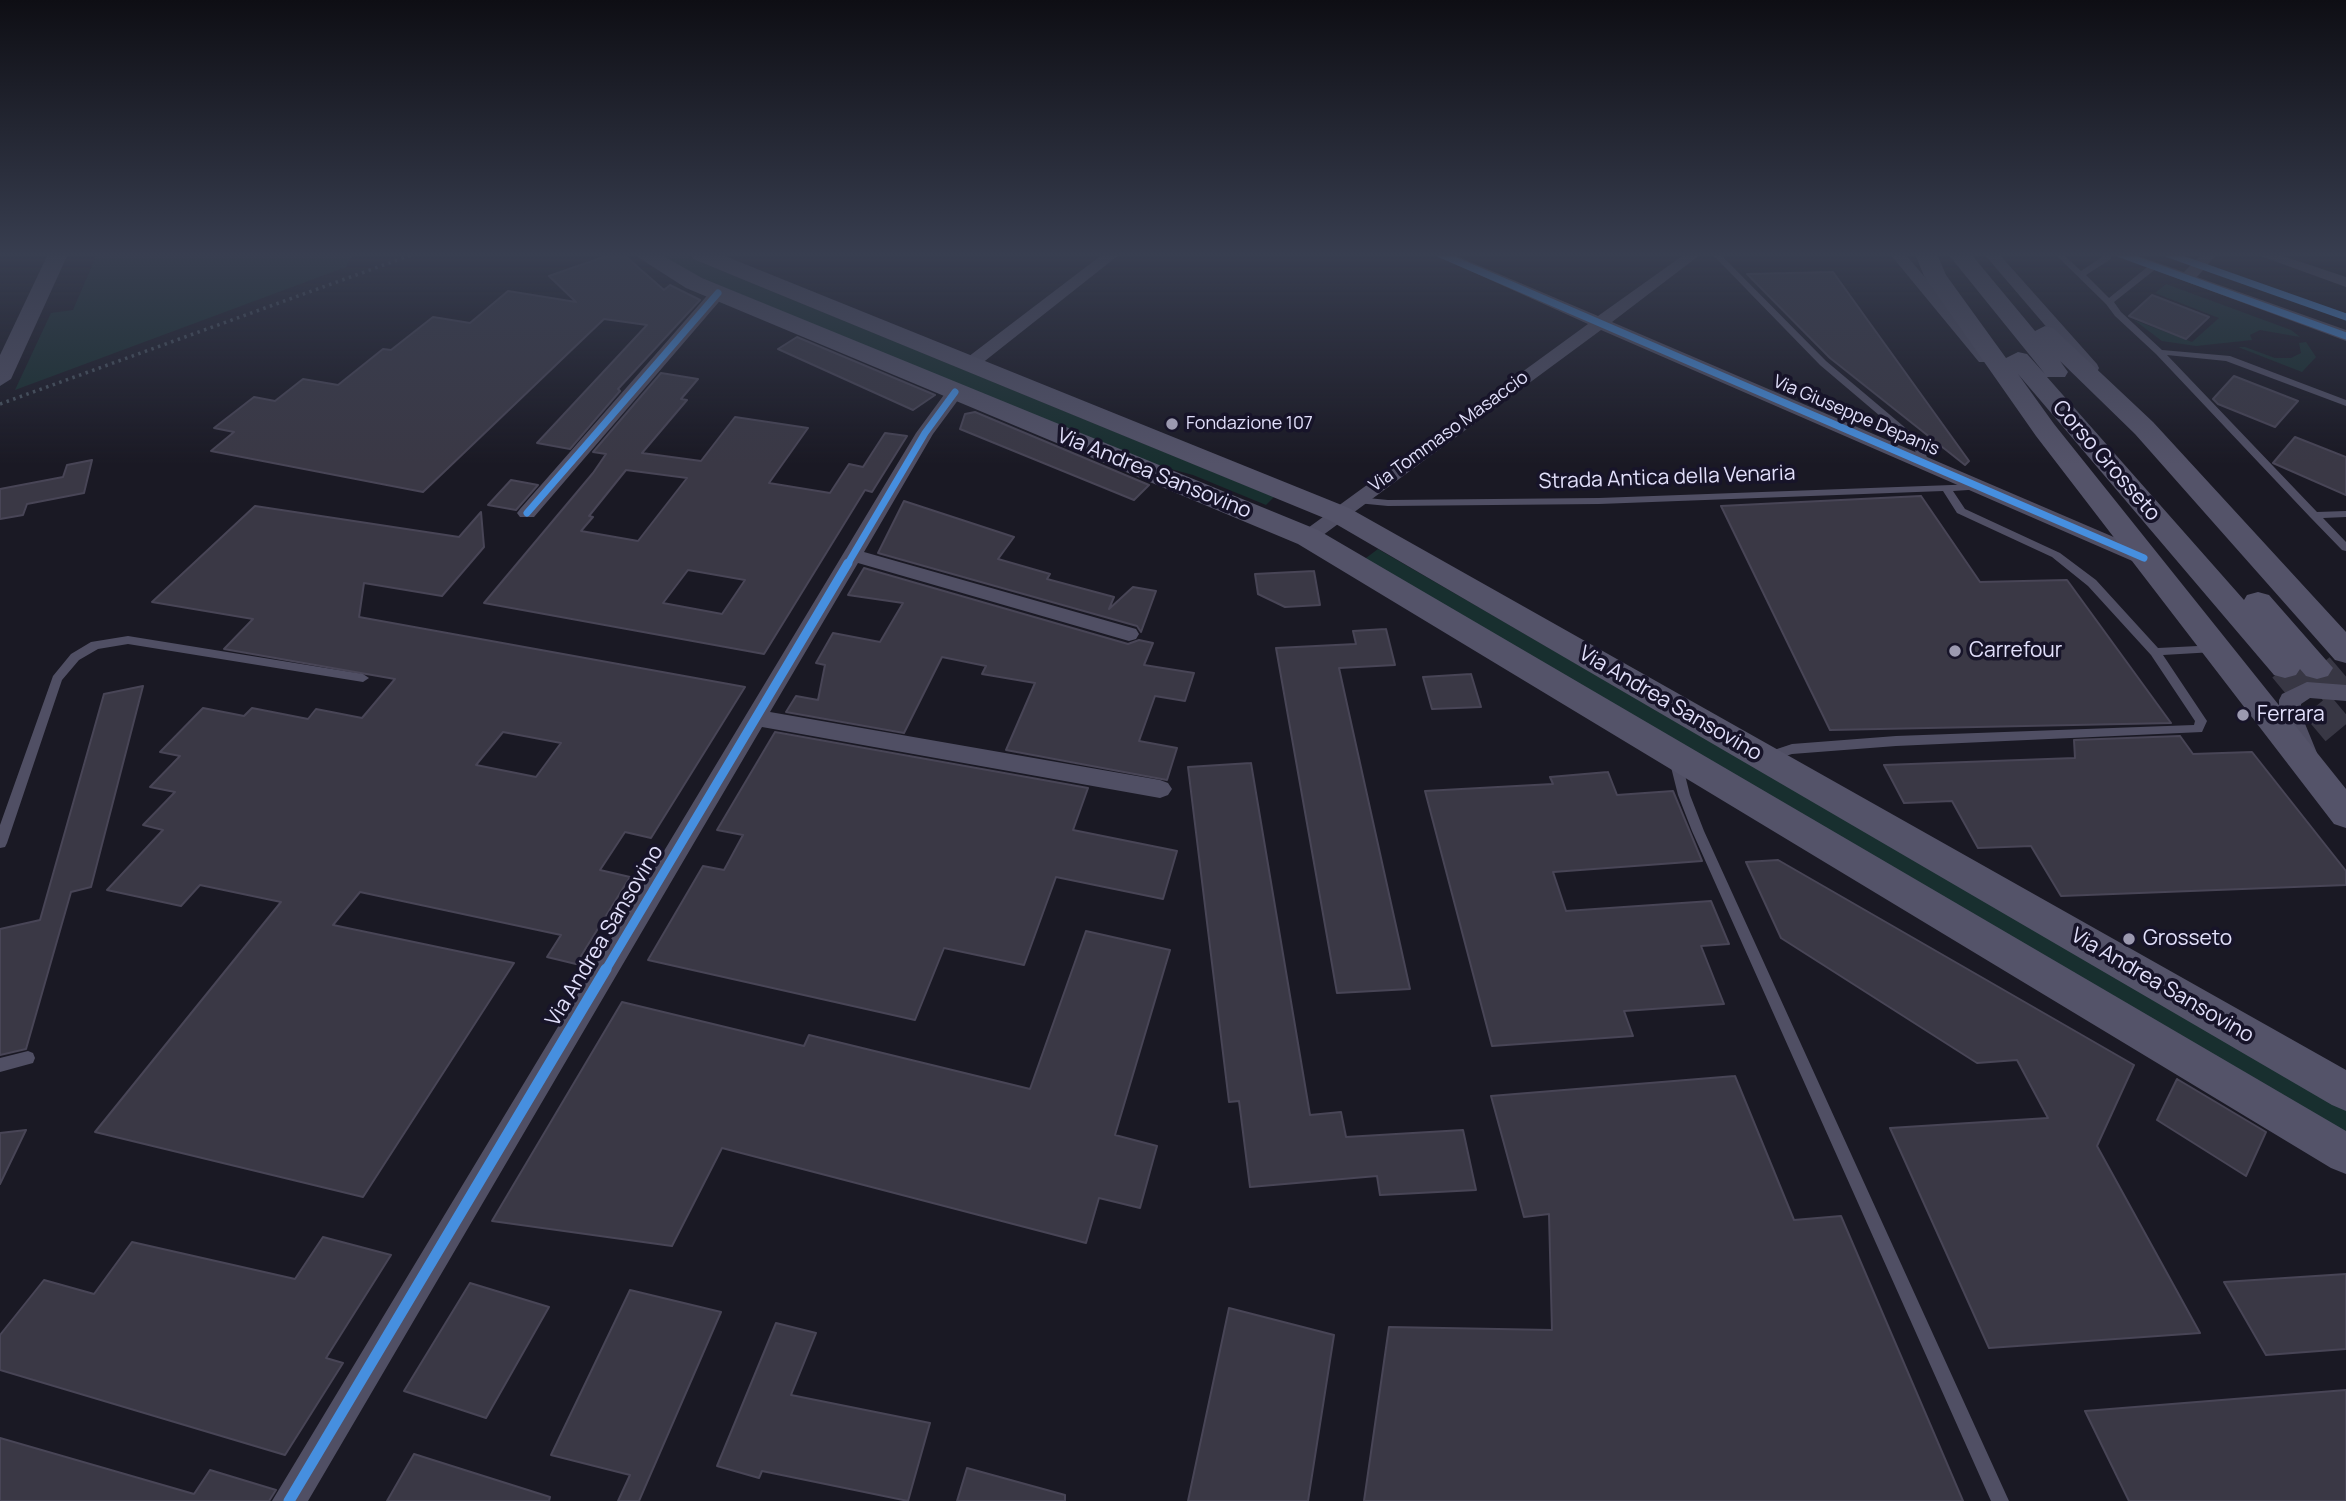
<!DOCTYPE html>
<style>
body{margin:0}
canvas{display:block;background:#1a1924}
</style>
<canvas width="2346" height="1501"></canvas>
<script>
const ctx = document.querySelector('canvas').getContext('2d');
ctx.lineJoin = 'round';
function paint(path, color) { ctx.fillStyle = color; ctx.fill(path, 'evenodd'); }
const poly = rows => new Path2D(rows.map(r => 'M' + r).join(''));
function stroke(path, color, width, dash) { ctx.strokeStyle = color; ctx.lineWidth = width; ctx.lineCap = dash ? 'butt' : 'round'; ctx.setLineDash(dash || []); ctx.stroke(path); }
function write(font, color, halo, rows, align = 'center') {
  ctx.font = font + ' Manrope,sans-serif'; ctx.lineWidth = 7; ctx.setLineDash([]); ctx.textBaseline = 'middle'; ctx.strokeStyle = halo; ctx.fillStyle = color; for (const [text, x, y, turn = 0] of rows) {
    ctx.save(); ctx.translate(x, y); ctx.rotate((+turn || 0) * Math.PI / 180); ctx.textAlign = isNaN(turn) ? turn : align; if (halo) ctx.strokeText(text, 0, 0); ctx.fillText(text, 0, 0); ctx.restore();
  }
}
const green = poly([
 [97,254,353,255,363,254,350,258,346,267,15,390,51,313,73,310],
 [655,254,681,254,1274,497,1266,505,1193,475,1141,461,668,264],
 [2166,284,2291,330,2300,337,2260,330,2250,335,2252,340,2196,346,2162,341,2134,320,2192,342,2219,318,2155,293],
 [2306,342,2316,357,2302,372,2238,347,2245,347,2275,358,2291,358,2301,353,2299,343],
 [1378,549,2346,1109,2346,1140,1362,561]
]);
const building = poly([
 [612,254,623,254,664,290,670,285,700,300,618,389,620,391,570,449,537,443,647,325,604,319,423,492,211,451,234,432,214,428,254,397,275,401,303,379,338,385,383,349,391,350,433,317,470,323,508,291,576,302,549,276,612,254],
 [1833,272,1969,461,1965,465,1830,358,1747,274,1833,272],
 [2152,295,2209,317,2186,339,2129,316,2152,295],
 [797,337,935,395,913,410,778,349,797,337],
 [661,373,698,379,681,399,687,400,642,453,701,461,735,417,808,428,769,483,830,493,849,464,863,467,885,433,907,436,872,492,865,490,764,654,484,603,593,473,606,454,593,452,661,373],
 [626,470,687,478,638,541,581,531,593,517,589,516,626,470],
 [688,570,745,580,722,614,663,603,688,570],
 [2234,376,2298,401,2275,427,2218,404,2213,399,2234,376],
 [975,412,1149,485,1134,500,960,429,965,414,975,412],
 [2295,437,2346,457,2346,495,2273,463,2295,437],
 [92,460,84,493,27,504,23,515,0,519,0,489,63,477,67,465,92,460],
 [511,480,538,485,516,510,488,505,511,480],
 [1921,496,1980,582,2067,580,2171,723,1830,730,1721,506,1921,496],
 [904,501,1014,537,998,559,1050,574,1047,579,1114,597,1109,609,1133,587,1156,591,1141,632,1137,626,878,553,904,501],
 [255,506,459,537,481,512,484,547,442,596,364,583,359,617,745,687,651,838,625,832,600,870,630,877,576,964,547,957,561,935,360,892,333,925,514,963,363,1197,95,1132,281,902,200,885,181,906,107,890,163,830,143,825,175,792,150,787,180,756,160,752,203,708,244,716,252,708,308,719,316,709,362,718,395,679,224,649,253,619,152,602,255,506],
 [503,732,561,743,536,777,476,765,503,732],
 [864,568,1128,644,1139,640,1153,643,1144,665,1194,673,1185,701,1155,696,1139,741,1177,748,1167,780,1006,750,1035,683,982,674,986,666,942,657,904,733,786,712,796,696,818,700,825,665,816,663,833,633,880,642,903,603,848,595,864,568],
 [1314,571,1320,605,1285,607,1258,594,1255,574,1314,571],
 [1386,629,1395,665,1339,668,1410,989,1337,993,1276,648,1356,644,1353,631,1386,629],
 [1471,674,1481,707,1432,709,1423,677,1471,674],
 [143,686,91,887,71,892,26,1049,0,1055,0,929,40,920,104,694,143,686],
 [775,732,1088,788,1073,830,1177,851,1163,899,1056,877,1024,965,944,948,915,1020,648,960,703,866,724,870,743,835,717,830,775,732],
 [2180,736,2193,754,2252,752,2346,871,2346,885,2061,896,2031,846,1978,848,1952,801,1904,803,1884,765,2075,758,2074,740,2180,736],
 [1251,763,1310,1115,1341,1112,1346,1137,1463,1130,1476,1190,1380,1195,1377,1176,1250,1187,1239,1101,1229,1102,1188,767,1251,763],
 [1608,772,1617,795,1673,791,1702,861,1553,872,1566,911,1711,901,1729,944,1701,946,1724,1004,1624,1011,1633,1036,1492,1046,1425,791,1553,784,1550,777,1608,772],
 [1778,860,2134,1065,2097,1146,2200,1333,1989,1348,1890,1128,2048,1118,2017,1060,1977,1063,1781,938,1746,862,1778,860],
 [1086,931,1170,950,1115,1135,1157,1146,1140,1208,1099,1198,1086,1243,722,1148,672,1246,492,1221,622,1002,804,1046,809,1035,1030,1089,1086,931],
 [1735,1076,1794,1220,1841,1216,1963,1501,1364,1501,1389,1327,1552,1330,1549,1214,1524,1217,1491,1096,1735,1076],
 [2177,1079,2266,1132,2246,1176,2157,1120,2177,1079],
 [26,1130,0,1184,0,1133,26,1130],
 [323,1237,391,1255,326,1358,343,1363,285,1455,0,1370,0,1335,44,1280,94,1294,132,1242,295,1279,323,1237],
 [2346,1274,2346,1349,2266,1355,2224,1282,2346,1274],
 [470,1283,549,1307,486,1418,404,1391,470,1283],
 [630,1290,721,1312,639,1501,618,1501,630,1475,551,1455,630,1290],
 [1229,1308,1334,1335,1308,1501,1188,1501,1229,1308],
 [776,1323,816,1333,791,1395,930,1423,908,1501,762,1471,759,1478,717,1466,776,1323],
 [2346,1390,2346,1501,2129,1501,2085,1411,2346,1390],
 [0,1438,194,1494,210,1470,276,1490,269,1501,0,1501,0,1438],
 [414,1454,550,1497,549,1501,387,1501,414,1454],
 [967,1468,1065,1495,1065,1501,957,1501,967,1468]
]);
const secondaryTunnel = poly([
 [2285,667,2346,740],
 [2317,668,2346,702]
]);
const path = poly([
 [0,404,414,254]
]);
const service = poly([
 [1712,254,1720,254,1826,361,1921,441,1929,463,1928,465,1924,466,1919,463,1913,444,1820,365,1712,254],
 [2055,254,2063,254,2081,271,2105,255,2111,255,2111,259,2086,275,2109,298,2151,264,2157,264,2157,268,2114,302,2121,312,2162,350,2230,356,2346,400,2346,406,2226,361,2167,355,2317,512,2346,511,2346,517,2323,518,2346,542,2346,551,2342,550,2310,517,2156,354,2115,316,2106,304,2055,254],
 [1979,484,1983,485,1983,489,1953,491,1965,509,2060,553,2096,580,2158,648,2218,645,2220,648,2214,652,2163,655,2207,721,2202,732,1896,746,1792,754,1769,761,1765,759,1763,756,1765,753,1792,744,1896,736,2194,725,2195,721,2151,655,2088,586,2052,557,1957,513,1943,491,1599,504,1388,506,1357,503,1352,500,1357,497,1388,500,1599,498,1979,484],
 [128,636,363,674,369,678,363,682,128,644,98,649,79,660,62,680,7,843,5,847,0,848,0,825,53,676,71,654,91,642,128,636],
 [1675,754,1679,756,1681,759,1690,795,1704,831,2009,1501,1991,1501,1692,831,1678,795,1669,759,1671,756,1675,754],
 [28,1051,33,1053,35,1058,33,1063,0,1072,0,1058,28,1051]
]);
const minor = poly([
 [1103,254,1120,254,976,368,964,368,962,364,964,360,1103,254],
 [1433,254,1452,254,1598,316,1685,254,1701,254,1612,322,2151,553,2154,558,2144,565,2137,563,1601,330,1315,541,1301,541,1298,537,1301,533,1588,324,1433,254],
 [1890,254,1905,254,1991,354,1993,358,1991,362,1979,362,1890,254],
 [1984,254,1999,254,2097,364,2099,368,2097,372,2085,372,1984,254],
 [2112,254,2133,254,2184,272,2202,254,2217,254,2197,277,2346,330,2346,341,2112,254],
 [2255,254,2277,254,2346,277,2346,287,2255,254],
 [718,288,724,290,724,296,534,517,520,517,517,513,520,509,712,290,718,288],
 [955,387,964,392,933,434,864,552,1136,629,1139,634,1136,639,1129,641,858,563,770,712,1160,780,1168,783,1172,789,1168,795,1160,798,762,727,308,1501,272,1501,916,433,949,388,955,387],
 [2307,682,2346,685,2346,701,2310,698,2301,704,2301,714,2317,753,2314,759,2306,762,2298,759,2295,753,2279,714,2279,700,2282,694,2307,682]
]);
const tertiary = poly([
 [48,254,68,254,11,379,0,386,0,355,48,254]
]);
const secondary = poly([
 [633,254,660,254,702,278,1318,530,2346,1131,2346,1174,2331,1168,1298,544,686,288,633,254],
 [690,254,720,254,1349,508,2346,1070,2346,1111,2332,1105,1329,520,693,259,690,254],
 [1915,254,1937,254,1946,275,2006,358,2018,352,2027,354,2045,374,1948,254,1971,254,2035,331,2045,326,2053,328,2153,422,2346,632,2346,663,2335,660,2135,434,2060,361,2068,372,2065,377,2047,377,2244,600,2247,595,2258,592,2269,595,2333,668,2328,676,2317,679,2306,676,2300,669,2296,675,2285,678,2274,675,2018,374,2054,424,2346,789,2346,828,2334,824,2036,436,1924,276,1915,254]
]);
const cyclewayFar2 = poly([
 [1440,254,2144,558],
 [2120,254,2346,336],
 [2168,254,2346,317],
 [527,513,718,293],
 [847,565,925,433,955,392]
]);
const cyclewayFar1 = poly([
 [605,971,848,563]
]);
const cycleway = poly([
 [289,1501,606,969]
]);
const markers = [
 [1172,424,7,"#9c9ab0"],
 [1955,651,7,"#9c9ab0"],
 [2243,715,7,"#9c9ab0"],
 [2129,939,7,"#9c9ab0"]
];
const farStreetnames = [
 ["Via Giuseppe Depanis",1856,416,23],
 ["Via Tommaso Masaccio",1449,432,-36]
];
const farPoinames = [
 ["Fondazione 107",1186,424]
];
const streetNames = [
 ["Corso Grosseto",2106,461,49],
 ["Via Andrea Sansovino",1154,474,22],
 ["Strada Antica della Venaria",1667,478,-2],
 ["Via Andrea Sansovino",1670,704,30],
 ["Via Andrea Sansovino",605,936,-59],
 ["Via Andrea Sansovino",2162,986,30]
];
const poiNames = [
 ["Carrefour",1969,651],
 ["Ferrara",2257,715],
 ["Grosseto",2143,939]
];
paint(green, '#182f2f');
paint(building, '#3a3845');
stroke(building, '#484556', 2);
stroke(secondaryTunnel, '#383744', 33, [33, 17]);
stroke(path, '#4a5560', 3.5, [2.5, 4.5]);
paint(service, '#504f64');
paint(minor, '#504f64');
paint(tertiary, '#504f64');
paint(secondary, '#545369');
stroke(cyclewayFar2, '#468fdf', 7);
stroke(cyclewayFar1, '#468fdf', 9);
stroke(cycleway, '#468fdf', 11);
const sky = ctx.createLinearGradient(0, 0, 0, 464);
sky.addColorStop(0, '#0e0e14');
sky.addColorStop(0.55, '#383e50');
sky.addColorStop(1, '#383e5000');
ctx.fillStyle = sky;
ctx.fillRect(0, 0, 2346, 464);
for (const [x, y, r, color] of markers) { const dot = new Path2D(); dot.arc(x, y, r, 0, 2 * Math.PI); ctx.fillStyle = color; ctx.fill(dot); stroke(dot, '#171429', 2.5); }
write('18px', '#e2e0fb', '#171429', farStreetnames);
write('18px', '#e2e0fb', '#171429', farPoinames, 'left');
write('21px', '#e2e0fb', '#171429', streetNames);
write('21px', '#e2e0fb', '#171429', poiNames, 'left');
</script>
